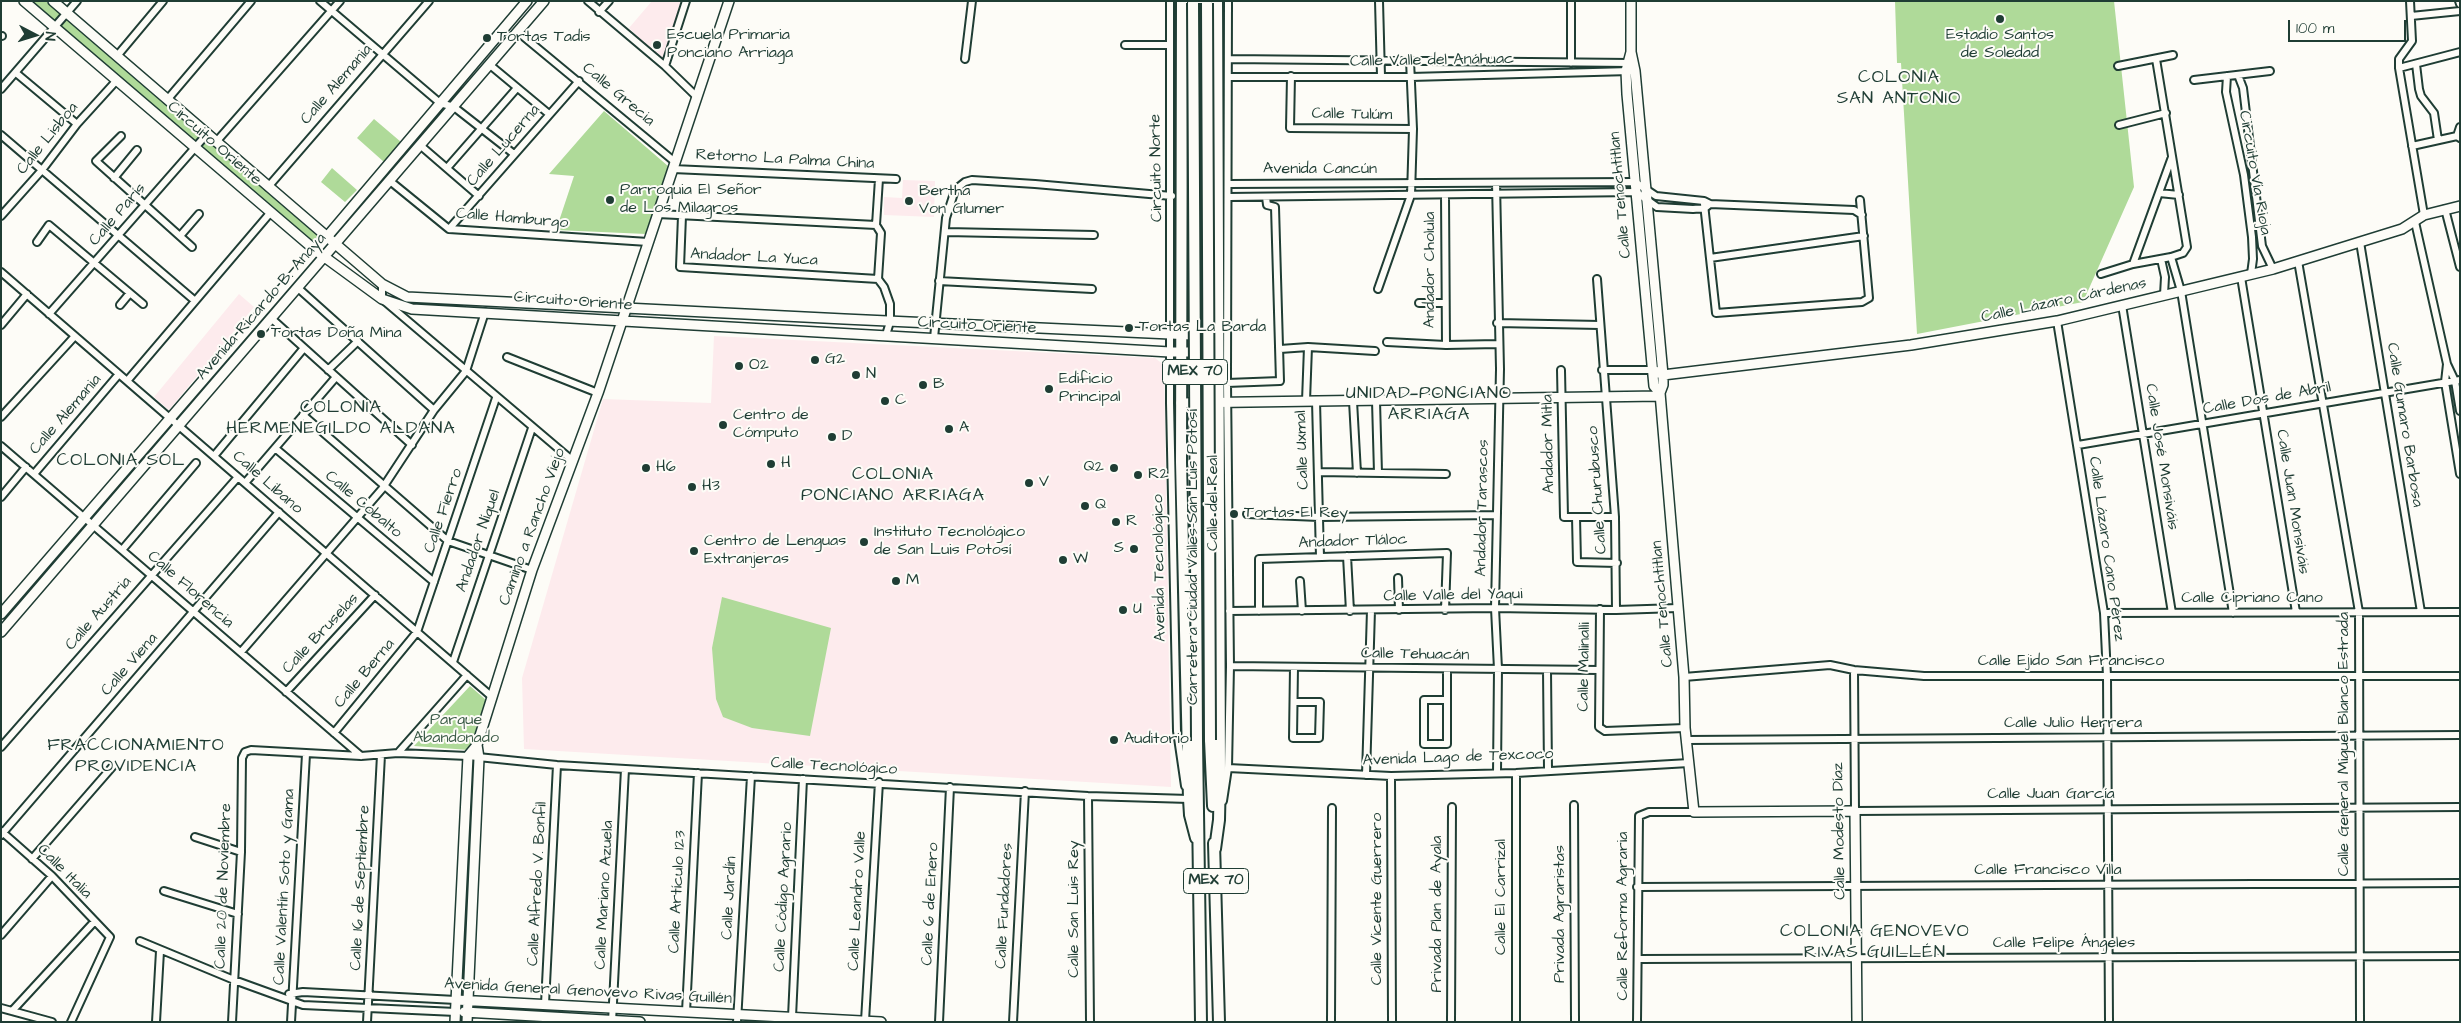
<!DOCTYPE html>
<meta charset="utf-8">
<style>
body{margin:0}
#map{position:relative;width:2461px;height:1023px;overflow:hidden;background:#fdfcf7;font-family:"Architects Daughter",sans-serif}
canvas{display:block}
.frame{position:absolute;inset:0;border:2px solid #1f3d34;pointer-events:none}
.north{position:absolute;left:10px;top:10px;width:50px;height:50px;-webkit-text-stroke:4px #fdfcf7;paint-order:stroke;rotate:95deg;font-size:14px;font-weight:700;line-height:20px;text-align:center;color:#1f3d34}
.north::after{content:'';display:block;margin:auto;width:18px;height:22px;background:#1f3d34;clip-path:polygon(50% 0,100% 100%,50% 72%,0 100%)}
.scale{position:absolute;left:2288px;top:20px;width:118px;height:22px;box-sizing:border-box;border:2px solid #1f3d34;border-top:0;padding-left:6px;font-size:15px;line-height:18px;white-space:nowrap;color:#1f3d34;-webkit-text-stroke:4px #fdfcf7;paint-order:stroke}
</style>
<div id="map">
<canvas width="2461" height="1023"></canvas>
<div class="frame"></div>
<div class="north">N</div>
<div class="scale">100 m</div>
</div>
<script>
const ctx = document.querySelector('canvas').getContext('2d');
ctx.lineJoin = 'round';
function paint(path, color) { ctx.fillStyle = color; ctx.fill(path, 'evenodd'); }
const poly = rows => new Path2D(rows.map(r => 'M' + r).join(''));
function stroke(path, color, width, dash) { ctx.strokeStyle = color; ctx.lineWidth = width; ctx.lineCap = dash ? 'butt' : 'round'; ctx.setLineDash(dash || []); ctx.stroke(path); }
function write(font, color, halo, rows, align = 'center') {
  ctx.font = font + ' "Architects Daughter",sans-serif'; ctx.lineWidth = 4; ctx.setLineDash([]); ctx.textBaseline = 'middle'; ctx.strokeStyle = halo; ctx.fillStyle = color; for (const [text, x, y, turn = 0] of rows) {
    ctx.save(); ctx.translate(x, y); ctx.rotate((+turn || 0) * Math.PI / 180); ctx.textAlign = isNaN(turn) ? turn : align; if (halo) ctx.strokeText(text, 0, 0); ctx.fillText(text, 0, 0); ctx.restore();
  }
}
const built = poly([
 [652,1,681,1,663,62,629,28],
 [903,180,935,181,934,217,884,215,884,197,902,198],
 [239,294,254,307,169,410,154,397],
 [714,336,1155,358,1164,365,1171,787,524,749,522,678,603,399,711,403]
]);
const green = poly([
 [26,1,46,1,321,237,312,247],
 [1895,1,2114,1,2134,187,2083,302,1917,334,1901,63,1897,63],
 [604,111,668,166,646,234,556,230,574,176,549,174],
 [374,119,401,142,384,162,357,138],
 [332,168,357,190,345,202,321,182],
 [722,597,831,628,810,736,752,728,723,717,716,699,712,648],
 [470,686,486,700,469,750,414,746]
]);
const street = poly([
 [320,1,440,103,454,107,514,154],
 [588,1,665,66,697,97],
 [1170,1,1170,403,1177,731,1185,786],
 [1379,1,1381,76],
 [1571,1,1571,63],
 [2410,1,2412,41,2399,59,2399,68,2424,215],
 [2459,1,2460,4],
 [599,12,609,1],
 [2411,16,2460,11],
 [518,32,675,162],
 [1,36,2,36],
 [1125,45,1170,45],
 [117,56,163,1],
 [965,59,972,1],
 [1229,59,1630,63],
 [2416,64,2419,89,2421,96,2434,113,2438,140],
 [490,65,549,114],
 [665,66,686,1],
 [2118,66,2173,55],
 [2399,68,2460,52],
 [16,73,77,124],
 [2238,75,2243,88,2262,246,2273,269],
 [1291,76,1290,128,1413,129],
 [2227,76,2226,92,2244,175,2252,237,2253,259,2251,274],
 [1229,77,1411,77,1630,71],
 [2194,80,2270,71],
 [1,89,77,1],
 [167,100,251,1],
 [2119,125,2166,113],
 [1,135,194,300],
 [121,136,96,161,192,247],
 [2457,136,2460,127],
 [216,142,340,1],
 [421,146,479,196],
 [2412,146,2457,136,2460,138],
 [447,168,517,88],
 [673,169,896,179],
 [114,178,137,150],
 [879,179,876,225,881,233,878,279,884,287,890,304,890,322,886,335],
 [390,181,449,229,648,242],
 [1496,183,1500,369,1495,608,1498,669,1497,773],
 [1228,184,1635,182,1656,196,1704,201,1710,204,1854,210,1862,215],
 [268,187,429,1],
 [2159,193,2179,195],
 [1445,195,1446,345],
 [1229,197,1636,192,1657,207,1693,209,1705,208,1710,204],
 [1704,204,1716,313,1862,302,1869,298,1860,200],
 [2445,209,2460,267],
 [658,214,876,225],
 [1,216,42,170,77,124,117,80],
 [682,216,680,267,878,279],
 [2415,222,2447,364,2455,381,2460,411],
 [449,229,579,81],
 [946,232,1094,235],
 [180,236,199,214],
 [37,242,49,225,143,304],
 [2360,242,2421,612],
 [2171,257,2181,291,2233,613],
 [1710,258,1864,236],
 [2161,259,2165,277,2164,295],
 [2298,261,2359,612,2360,1022],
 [2133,264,2172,157],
 [1,272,491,696],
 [2101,274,2133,264,2171,257,2183,253,2187,247,2156,59],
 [2241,277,2296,612],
 [1597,279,1615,517,1616,610],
 [939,281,1092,289],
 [382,284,382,299,573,461],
 [298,288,434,410],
 [1378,289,1411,195,1413,129,1410,60],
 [1419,303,1444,303],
 [120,305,130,293],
 [2122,305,2172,613],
 [49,314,207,134],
 [272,319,412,445],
 [2057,321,2104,613,2107,676,2109,1022],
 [1497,323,1600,325],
 [1,325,27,294],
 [934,338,946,218,955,190,965,182,972,180,1035,184,1172,196],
 [1387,342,1446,345,1498,344],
 [1280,349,1308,347,1375,351],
 [507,357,598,393],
 [2447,364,2445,382,2460,474],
 [328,370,358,341],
 [1561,370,1564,517,1615,517],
 [1602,370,1653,370],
 [127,381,271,212],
 [1227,383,1280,381,1275,207,1267,205,1266,197],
 [1306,401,1308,347],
 [1316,401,1320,557],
 [1353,401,1357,473],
 [1376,401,1378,473],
 [303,415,448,541,532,570],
 [1,417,75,336],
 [2078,445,2460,380],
 [1,446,361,756],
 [275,448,434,582],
 [214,456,304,348],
 [1318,472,1446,474],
 [34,474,119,374],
 [245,483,336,377],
 [1,497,26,467],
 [1247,514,1319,517,1497,515],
 [1576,517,1577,562,1617,563],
 [122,550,196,463],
 [1347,556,1350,611],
 [1398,578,1399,610],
 [1300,581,1302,611],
 [1600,609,1599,727,1605,731,1685,728],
 [1229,611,1495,608,1616,610,1678,608],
 [1259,611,1259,559,1447,553,1445,610],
 [2104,613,2460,612],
 [241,652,382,489,434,410,466,371,485,312],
 [453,662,532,428],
 [1230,666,1599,670],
 [1447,669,1447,744,1424,744,1424,700,1447,700],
 [1547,670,1548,770],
 [1854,670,1855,811,2460,807],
 [1684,677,1830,665,1854,670,1924,676,2460,676],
 [286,692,375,595],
 [1294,702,1320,702,1319,738,1293,738,1294,667],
 [334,733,417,632,496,398],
 [1687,740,2460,735],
 [1,747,238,477],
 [398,753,467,675],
 [1228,768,1391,776,1516,773,1689,763],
 [1516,773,1516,1022],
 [1366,775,1371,610],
 [1391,776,1392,1022],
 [1088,796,1090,1022],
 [1223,801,1228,768,1230,666,1227,383,1228,1],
 [1574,805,1575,1022],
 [1,831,52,876,110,937,71,1022],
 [1,835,279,512],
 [195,837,241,852],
 [32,859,113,766],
 [1637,887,2460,883],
 [164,891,238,914],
 [1,935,52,876],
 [140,941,234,980,303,1005,456,1012],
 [1638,959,2460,956],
 [289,994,303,992,456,1000],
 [545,1004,557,765],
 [1,1008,52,1022],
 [12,1011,94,922],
 [686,1012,698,773],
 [792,1017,803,779],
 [865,1021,879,782],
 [156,1022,160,951],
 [232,1022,241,852,242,758,245,752,251,750,361,756,398,753,468,756,557,765,1088,796,1189,799,1188,796],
 [291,1022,306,754],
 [367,1022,381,755],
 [612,1022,625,769],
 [737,1022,751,776],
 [939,1022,950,787],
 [1013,1022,1025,791],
 [1331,1022,1332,808],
 [1451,1022,1452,807],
 [1637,1022,1639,816,1649,812,1694,812]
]);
const secondary = poly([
 [24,1,315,250,382,299,412,309,1170,352,1215,352],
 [53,1,382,284,407,297,844,319,1214,336],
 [1631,1,1631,52,1635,71,1663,375,1663,385,1660,393,1684,677,1685,728,1694,812,1855,811,1857,1022],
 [1631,52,1626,71,1627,94,1654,386,1660,393],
 [1653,370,1663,375,1911,345,2057,321,2273,269,2402,229,2424,215,2460,206],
 [1181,403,1660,396],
 [1,614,326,238,527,1],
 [1,632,544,1],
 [456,1000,881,1022],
 [464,1012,640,1022],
 [455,1022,468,756,477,745,532,570,598,393,729,1],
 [467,1022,479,758,477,745]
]);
const primary = poly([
 [1182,1,1181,462,1189,799,1190,815,1196,838],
 [1210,740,1213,806],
 [1197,741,1201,1022],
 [1214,843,1219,1022],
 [1215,849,1219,820,1220,775,1217,1]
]);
const primaryBridge = poly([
 [1193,3,1197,741],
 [1207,3,1210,740]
]);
const markers = [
 [2000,19,5,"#1f3d34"],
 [487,38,5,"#1f3d34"],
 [657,45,5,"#1f3d34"],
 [610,200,5,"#1f3d34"],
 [909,201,5,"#1f3d34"],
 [1129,328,5,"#1f3d34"],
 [261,334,5,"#1f3d34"],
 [815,360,5,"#1f3d34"],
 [739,366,5,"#1f3d34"],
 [856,375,5,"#1f3d34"],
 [923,385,5,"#1f3d34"],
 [1049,389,5,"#1f3d34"],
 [885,401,5,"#1f3d34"],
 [723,425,5,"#1f3d34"],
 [949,429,5,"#1f3d34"],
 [832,437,5,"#1f3d34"],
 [771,464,5,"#1f3d34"],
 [646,468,5,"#1f3d34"],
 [1114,468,5,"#1f3d34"],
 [1138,475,5,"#1f3d34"],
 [1029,483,5,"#1f3d34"],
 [692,487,5,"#1f3d34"],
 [1085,506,5,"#1f3d34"],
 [1234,514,5,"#1f3d34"],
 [1116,522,5,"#1f3d34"],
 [864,542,5,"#1f3d34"],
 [1134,549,5,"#1f3d34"],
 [694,551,5,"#1f3d34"],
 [1063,560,5,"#1f3d34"],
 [896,581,5,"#1f3d34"],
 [1123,610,5,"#1f3d34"],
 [1114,740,5,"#1f3d34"]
];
const shields = [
 [1195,372,65],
 [1216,881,65]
];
const shieldNames = [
 ["MEX 70",1195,372],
 ["MEX 70",1216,881]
];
const poiNames = [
 ["Escuela Primaria",667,36],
 ["Ponciano Arriaga",667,54],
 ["Estadio Santos",2000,36,"center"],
 ["de Soledad",2000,54,"center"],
 ["Tortas Tadis",497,38],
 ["Parroquia El Señor",620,191],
 ["de Los Milagros",620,209],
 ["Bertha",919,192],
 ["Von Glumer",919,210],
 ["Tortas La Barda",1139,328],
 ["Tortas Doña Mina",271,334],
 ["G2",825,360],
 ["O2",749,366],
 ["N",866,375],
 ["Edificio",1059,380],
 ["Principal",1059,398],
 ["B",933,385],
 ["C",895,401],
 ["Centro de",733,416],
 ["Cómputo",733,434],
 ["A",959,429],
 ["D",842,437],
 ["H",781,464],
 ["H6",656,468],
 ["Q2",1104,468,"right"],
 ["R2",1148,475],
 ["V",1039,483],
 ["H3",702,487],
 ["Q",1095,506],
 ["Tortas El Rey",1244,514],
 ["R",1126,522],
 ["Instituto Tecnológico",874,533],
 ["de San Luis Potosí",874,551],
 ["Centro de Lenguas",704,542],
 ["Extranjeras",704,560],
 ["S",1124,549,"right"],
 ["W",1073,560],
 ["M",906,581],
 ["U",1133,610],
 ["Auditorio",1124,740]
];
const streetNames = [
 ["Calle Valle del Anáhuac",1432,61,-1],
 ["Calle Alemania",337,85,-49],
 ["Calle Grecia",618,95,40],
 ["Calle Tulúm",1352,115,1],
 ["Calle Lisboa",48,139,-51],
 ["Circuito Oriente",214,144,41],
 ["Calle Lucerna",504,146,-49],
 ["Retorno La Palma China",785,160,3],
 ["Circuito Norte",1157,168,-91],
 ["Avenida Cancún",1320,170],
 ["Circuito Vía Rioja",2254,173,80],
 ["Calle Tenochtitlan",1621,195,-95],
 ["Calle París",118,215,-49],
 ["Calle Hamburgo",512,219,5],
 ["Andador La Yuca",754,258,3],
 ["Andador Cholula",1431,270,-90],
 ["Calle Lázaro Cárdenas",2064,301,-12],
 ["Circuito Oriente",573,302,4],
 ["Avenida Ricardo B. Anaya",262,307,-49],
 ["Circuito Oriente",977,326,3],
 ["Calle Dos de Abril",2267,399,-10],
 ["Calle Alemania",66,415,-49],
 ["Calle Gumaro Barbosa",2404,425,81],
 ["Andador Mitla",1549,444,-91],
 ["Calle Uxmal",1303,450,-92],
 ["Calle José Monsiváis",2161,457,81],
 ["Calle Libano",267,483,41],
 ["Calle Churubusco",1598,490,-94],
 ["Calle Juan Monsiváis",2292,502,81],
 ["Calle del Real",1214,503,-90],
 ["Calle Cobalto",363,505,40],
 ["Andador Tarascos",1483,508,-89],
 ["Calle Fierro",444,511,-71],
 ["Camino a Rancho Viejo",533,527,-70],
 ["Andador Níquel",479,541,-71],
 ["Andador Tláloc",1353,542,-2],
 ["Calle Lázaro Cano Pérez",2106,549,82],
 ["Carretera Ciudad Valles-San Luis Potosí",1194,557,-90],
 ["Avenida Tecnológico",1160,568,-91],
 ["Calle Florencia",190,590,41],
 ["Calle Valle del Yaqui",1453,596,-1],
 ["Calle Cipriano Cano",2252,599],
 ["Calle Tenochtitlan",1663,604,-95],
 ["Calle Austria",99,614,-49],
 ["Calle Bruselas",321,634,-47],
 ["Calle Tehuacán",1415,655,1],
 ["Calle Ejido San Francisco",2071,662],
 ["Calle Viena",130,665,-49],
 ["Calle Malinalli",1585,667,-89],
 ["Calle Berna",365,674,-50],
 ["Calle Julio Herrera",2073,724],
 ["Calle General Miguel Blanco Estrada",2345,744,-90],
 ["Avenida Lago de Texcoco",1458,758,-2],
 ["Calle Tecnológico",834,767,3],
 ["Calle Juan García",2051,795],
 ["Calle Modesto Díaz",1840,831,-91],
 ["Calle Francisco Villa",2048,871],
 ["Calle Italia",64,872,45],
 ["Calle Alfredo V. Bonfil",538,884,-87],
 ["Calle 20 de Noviembre",224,886,-88],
 ["Calle Valentín Soto y Gama",285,887,-87],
 ["Calle 16 de Septiembre",361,888,-87],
 ["Calle Artículo 123",678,892,-87],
 ["Calle Mariano Azuela",605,895,-87],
 ["Calle Código Agrario",784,897,-87],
 ["Calle El Carrizal",1502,897,-90],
 ["Calle Jardín",730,898,-87],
 ["Calle Vicente Guerrero",1378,899,-90],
 ["Calle Leandro Valle",858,901,-87],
 ["Calle 6 de Enero",931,904,-87],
 ["Calle Fundadores",1005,906,-87],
 ["Calle San Luis Rey",1075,909,-90],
 ["Privada Plan de Ayala",1438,914,-90],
 ["Privada Agraristas",1561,914,-90],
 ["Calle Reforma Agraria",1624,916,-90],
 ["Calle Felipe Ángeles",2064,944],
 ["Avenida General Genovevo Rivas Guillén",588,992,3]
];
const parkNames = [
 ["Parque",456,721],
 ["Abandonado",456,739]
];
const neighbourhoodNames = [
 ["COLONIA",1899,78],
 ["SAN ANTONIO",1899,99],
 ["UNIDAD PONCIANO",1429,394],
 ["ARRIAGA",1429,415],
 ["COLONIA",341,408],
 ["HERMENEGILDO ALDANA",341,429],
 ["COLONIA SOL",121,461],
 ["COLONIA",893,475],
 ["PONCIANO ARRIAGA",893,496],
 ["FRACCIONAMIENTO",136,746],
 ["PROVIDENCIA",136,767],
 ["COLONIA GENOVEVO",1875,932],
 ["RIVAS GUILLÉN",1875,953]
];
paint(built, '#fdebed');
paint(green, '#afda99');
stroke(street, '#1f3d34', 10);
stroke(secondary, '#1f3d34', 12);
stroke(primary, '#1f3d34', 14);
stroke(street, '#fdfcf7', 6);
stroke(secondary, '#fdfcf7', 9);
stroke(primary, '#fdfcf7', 10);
stroke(primaryBridge, '#1f3d34', 14, []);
stroke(primaryBridge, '#fdfcf7', 10);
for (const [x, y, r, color] of markers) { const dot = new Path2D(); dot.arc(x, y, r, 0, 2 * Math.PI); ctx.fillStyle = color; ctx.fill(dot); stroke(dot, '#fdfcf7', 2); }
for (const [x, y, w] of shields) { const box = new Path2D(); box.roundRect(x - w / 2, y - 12.5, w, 25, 4); ctx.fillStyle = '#fdfcf7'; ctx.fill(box); stroke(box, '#1f3d34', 1); }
write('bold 15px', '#1f3d34', null, shieldNames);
write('16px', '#1f3d34', '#fdfcf7', poiNames, 'left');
write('16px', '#1f3d34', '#fdfcf7', streetNames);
write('16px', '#3c5c48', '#fdfcf7', parkNames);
ctx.letterSpacing = '1px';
write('18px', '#1f3d34', '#fdfcf7', neighbourhoodNames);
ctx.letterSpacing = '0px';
</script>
